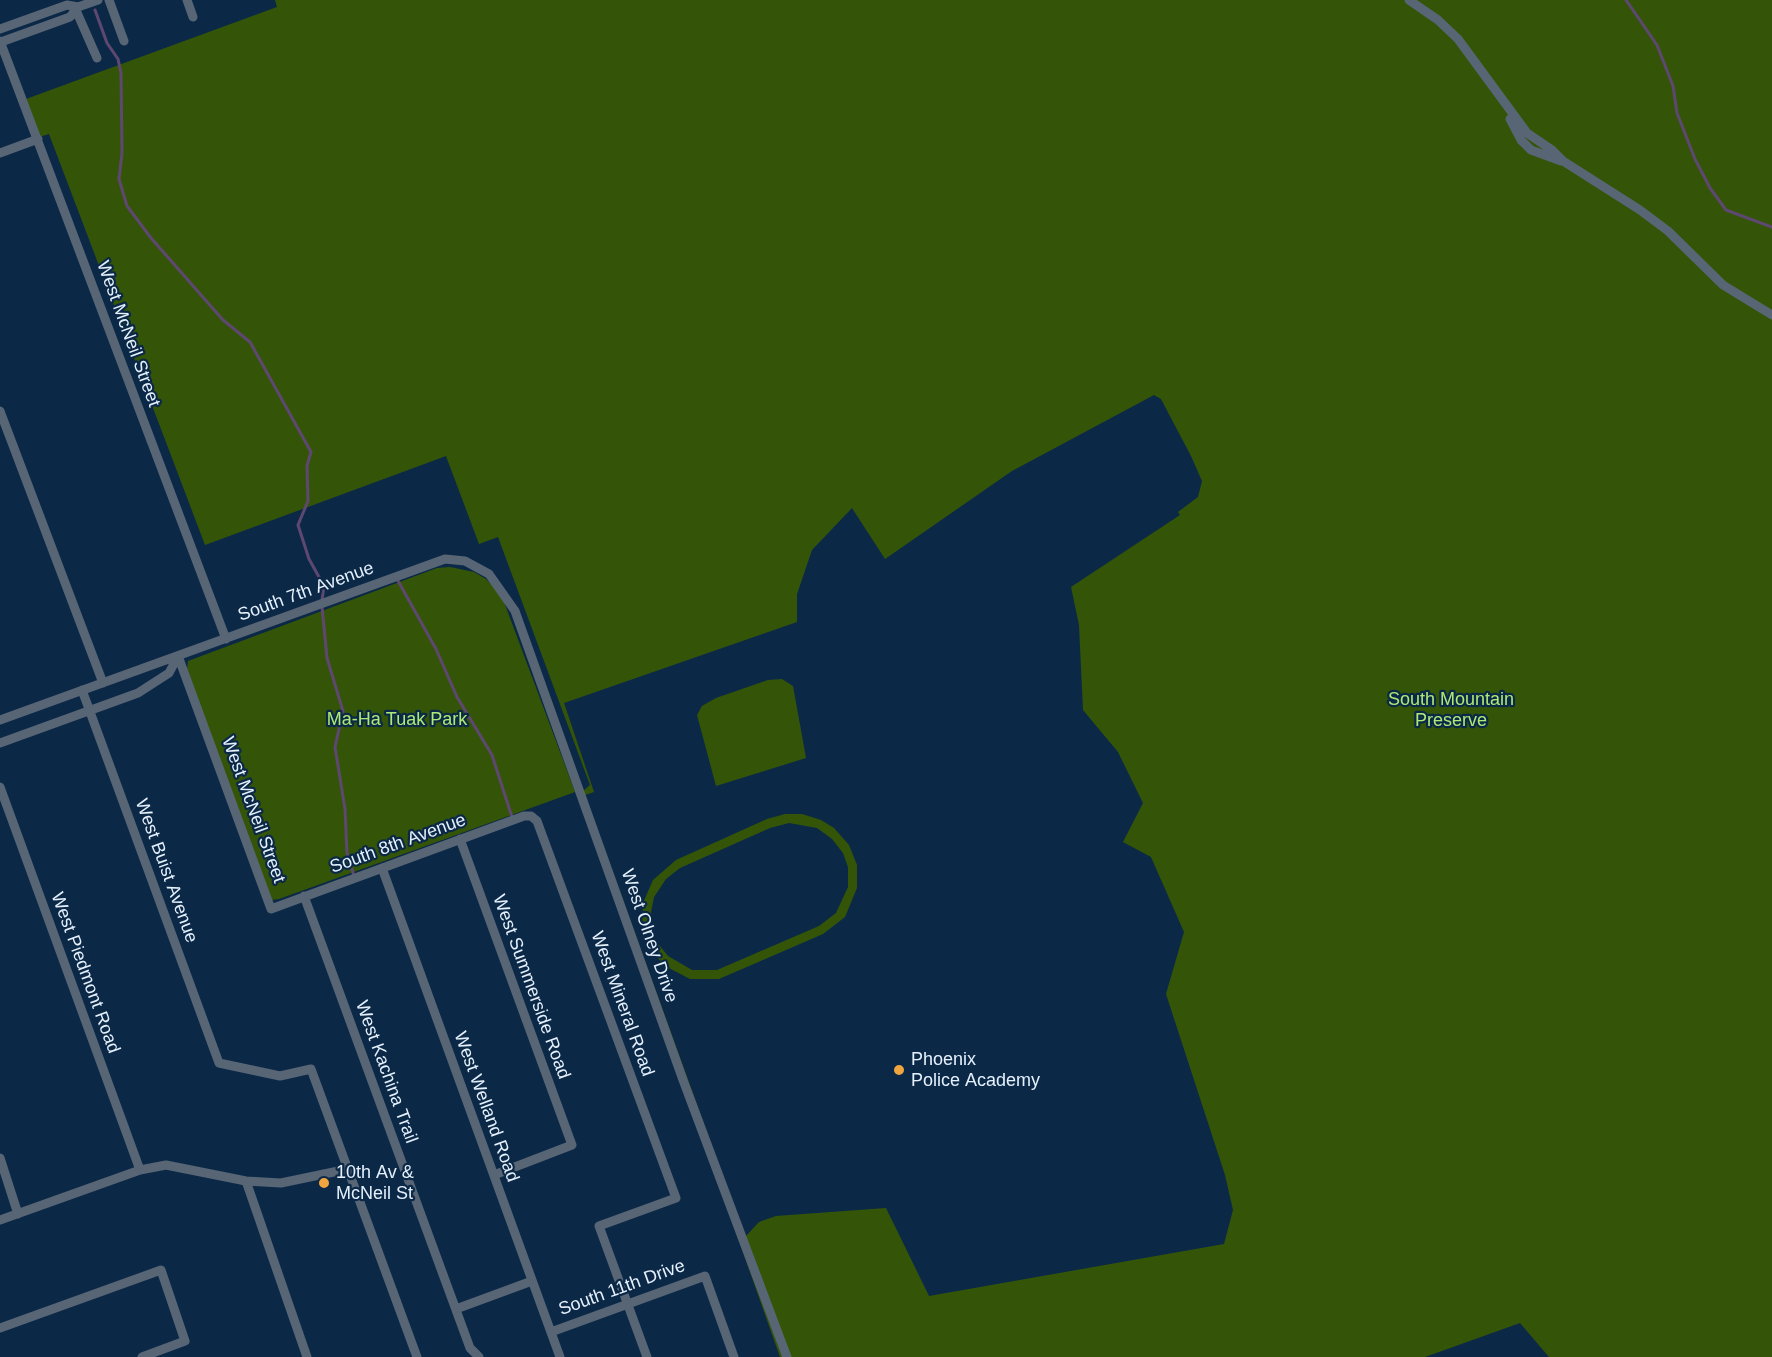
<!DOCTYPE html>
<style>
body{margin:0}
canvas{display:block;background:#0b2947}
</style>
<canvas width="1772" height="1357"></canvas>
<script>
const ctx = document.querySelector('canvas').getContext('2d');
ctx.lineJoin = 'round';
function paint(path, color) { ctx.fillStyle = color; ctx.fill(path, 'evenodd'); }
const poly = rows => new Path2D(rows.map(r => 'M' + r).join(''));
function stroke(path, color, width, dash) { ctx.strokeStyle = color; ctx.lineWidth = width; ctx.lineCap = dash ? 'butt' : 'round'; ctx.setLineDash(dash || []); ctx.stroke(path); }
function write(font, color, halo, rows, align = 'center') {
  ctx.font = font + ' Arial,sans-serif'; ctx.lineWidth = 4.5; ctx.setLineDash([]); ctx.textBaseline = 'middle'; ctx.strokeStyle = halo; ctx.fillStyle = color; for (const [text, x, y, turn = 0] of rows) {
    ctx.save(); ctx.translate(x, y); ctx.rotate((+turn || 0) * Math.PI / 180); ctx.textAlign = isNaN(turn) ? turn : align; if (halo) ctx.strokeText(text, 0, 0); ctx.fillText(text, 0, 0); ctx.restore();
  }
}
const green = poly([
 [275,0,1772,0,1772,1357,1549,1357,1520,1323,1425,1357,780,1357,581,793,590,785,498,537,479,544,446,456,205,545,49,134,39,137,26,99,277,7],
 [1154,395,1161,399,1191,456,1202,481,1198,497,1178,512,1180,515,1071,587,1079,625,1083,710,1118,752,1143,803,1123,842,1151,857,1184,932,1166,994,1225,1175,1233,1210,1224,1244,929,1296,886,1208,776,1216,759,1222,745,1237,585,795,594,792,564,703,797,622,797,594,812,550,852,508,885,559,1012,471],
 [450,567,474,572,486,579,501,594,575,792,279,899,272,900,187,670,188,661,437,568],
 [782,679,793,686,806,758,716,786,697,715,702,706,716,698,768,680],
 [785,814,802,814,821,820,834,828,849,845,857,865,857,888,845,917,823,934,719,979,690,979,665,966,649,948,642,929,643,903,653,880,676,860,767,819],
 [789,823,817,828,832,839,843,853,848,867,848,887,836,913,819,926,717,970,692,970,668,956,655,940,651,912,654,897,666,879,680,868,770,828]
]);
const stream = poly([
 [1626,0,1657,45,1673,86,1677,113,1695,159,1710,188,1726,210,1772,227],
 [95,10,107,43,118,59,121,73,122,153,119,179,127,206,151,238,223,320,250,342,311,452,307,466,308,501,298,525,309,559,324,586,322,600],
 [397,579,436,649,457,697,492,755,512,817],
 [322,607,327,658,343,711,335,747,345,809,347,853,354,876]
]);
const street = poly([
 [109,0,124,41],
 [187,0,193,17],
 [1409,0,1438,20,1458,39,1527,133,1552,150,1563,161,1640,210,1668,231,1723,285,1772,315],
 [75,8,97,58],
 [0,29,67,5,78,7,98,0],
 [0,41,226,639],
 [1,42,70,17,78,7],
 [1510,119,1521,140,1531,150,1561,161],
 [0,153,38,139],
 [0,411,103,683],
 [178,656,271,909,524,816,531,816,537,821,676,1198,599,1226,647,1357],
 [82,690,219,1063,280,1076,311,1069,417,1357],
 [0,720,445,559,465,561,489,574,515,611,683,1080,787,1357],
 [0,743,138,693,169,673,178,656],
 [0,787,140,1170],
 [460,839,572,1145,494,1175],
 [382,868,560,1357],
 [304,896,470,1348,479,1357],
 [0,1158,18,1214],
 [246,1181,307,1357],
 [0,1220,140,1170,166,1165,246,1181,281,1183,348,1169],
 [456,1309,532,1281],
 [0,1328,161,1270,185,1341,142,1357],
 [551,1332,705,1276,734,1357]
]);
const markers = [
 [899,1070,6,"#f0a63f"],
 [324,1183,6,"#f0a63f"]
];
const streetNames = [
 ["West McNeil Street",128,334,70],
 ["South 7th Avenue",306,592,-20],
 ["West McNeil Street",253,810,70],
 ["South 8th Avenue",398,844,-20],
 ["West Buist Avenue",166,871,70],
 ["West Olney Drive",649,936,71],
 ["West Piedmont Road",85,973,70],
 ["West Summerside Road",531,987,70],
 ["West Mineral Road",622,1004,70],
 ["West Kachina Trail",386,1072,70],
 ["West Welland Road",486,1107,70],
 ["South 11th Drive",622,1288,-20]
];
const parkNames = [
 ["South Mountain",1451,700],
 ["Preserve",1451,721],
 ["Ma-Ha Tuak Park",397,720]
];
const poiNames = [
 ["Phoenix",911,1060],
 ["Police Academy",911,1081],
 ["10th Av &",336,1173],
 ["McNeil St",336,1194]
];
paint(green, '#345507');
stroke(stream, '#5e4871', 3);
stroke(street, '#586575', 9);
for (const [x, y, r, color] of markers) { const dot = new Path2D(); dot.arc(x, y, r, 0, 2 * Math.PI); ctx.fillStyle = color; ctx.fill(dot); stroke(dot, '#0b2947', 2); }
write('18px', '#e5f0fc', '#0b2947', streetNames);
write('18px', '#aee976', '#0b2947', parkNames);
write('18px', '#e5f0fc', '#0b2947', poiNames, 'left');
</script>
